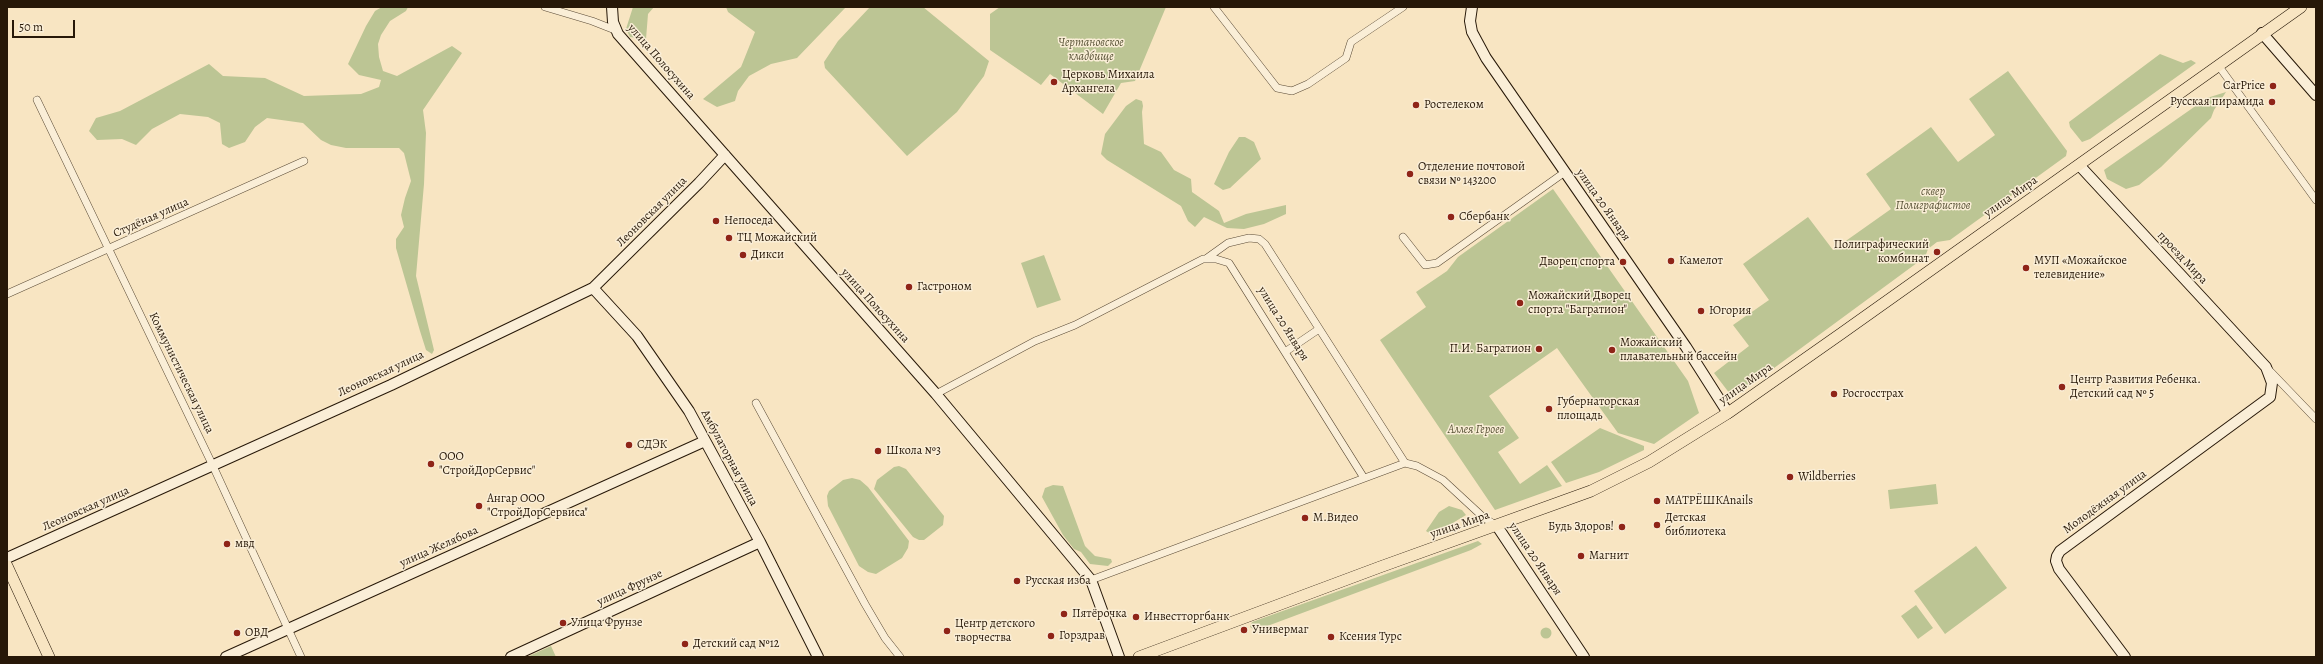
<!DOCTYPE html>
<meta charset="utf-8">
<style>
body{margin:0}
#map{position:relative;width:2323px;height:664px;overflow:hidden;background:#f8e5c2;font-family:Alegreya,serif}
canvas{display:block}
.frame{position:absolute;inset:0;border:8px solid #271808;pointer-events:none}
.scale{position:absolute;left:12px;top:20px;width:63px;height:18px;box-sizing:border-box;border:2px solid #271808;border-top:0;padding-left:5px;font-size:12px;line-height:14px;white-space:nowrap;color:#271808;-webkit-text-stroke:3px #faeed7;paint-order:stroke}
</style>
<div id="map">
<canvas width="2323" height="664"></canvas>
<div class="frame"></div>
<div class="scale">50 m</div>
</div>
<script>
const ctx = document.querySelector('canvas').getContext('2d');
ctx.lineJoin = 'round';
function paint(path, color) { ctx.fillStyle = color; ctx.fill(path, 'evenodd'); }
const poly = rows => new Path2D(rows.map(r => 'M' + r).join(''));
function stroke(path, color, width, dash) { ctx.strokeStyle = color; ctx.lineWidth = width; ctx.lineCap = dash ? 'butt' : 'round'; ctx.setLineDash(dash || []); ctx.stroke(path); }
function write(font, color, halo, rows, align = 'center') {
  ctx.font = font + ' Alegreya,serif'; ctx.lineWidth = 3; ctx.setLineDash([]); ctx.textBaseline = 'middle'; ctx.strokeStyle = halo; ctx.fillStyle = color; for (const [text, x, y, turn = 0] of rows) {
    ctx.save(); ctx.translate(x, y); ctx.rotate((+turn || 0) * Math.PI / 180); ctx.textAlign = isNaN(turn) ? turn : align; if (halo) ctx.strokeText(text, 0, 0); ctx.fillText(text, 0, 0); ctx.restore();
  }
}
const green = poly([
 [382,7,408,7,406,11,390,21,381,35,378,44,379,57,383,71,397,76,452,46,462,53,423,110,426,133,424,184,416,276,434,350,432,354,426,350,420,331,396,248,396,239,404,227,401,215,405,198,411,181,404,153,399,148,346,148,331,145,321,140,303,123,267,118,255,127,245,142,229,148,222,144,220,123,208,117,180,114,152,129,136,145,122,139,97,140,89,131,96,118,120,111,209,64,223,76,265,78,304,96,361,94,379,87,381,80,359,75,348,64,366,26,375,11],
 [633,7,654,7,648,14,646,39,630,37,626,29],
 [726,7,846,7,797,58,771,64,749,76,738,91,735,101,717,107,703,99,741,67,755,32,728,12],
 [870,7,923,7,989,61,984,76,957,112,907,156,825,68,824,62,838,41],
 [1000,7,1166,7,1135,81,1121,83,1103,114,1050,74,1041,85,990,50,990,14],
 [2160,54,2183,63,2191,60,2196,63,2090,139,2082,142,2070,127,2069,122],
 [2008,71,2067,151,2066,156,1950,240,1937,242,1928,249,1925,257,1736,396,1730,394,1714,373,1749,346,1733,325,1769,300,1743,264,1808,217,1833,250,1891,209,1866,174,1931,127,1958,162,1995,135,1969,99],
 [2226,92,2214,110,2211,118,2161,167,2139,185,2126,189,2107,179,2104,170,2207,98],
 [1136,99,1142,101,1143,106,1142,112,1144,144,1161,152,1174,170,1191,179,1192,192,1219,211,1224,223,1246,214,1286,205,1286,214,1264,224,1244,229,1227,228,1204,217,1195,227,1188,221,1181,206,1107,160,1101,154,1105,134,1126,106],
 [1239,137,1245,137,1254,142,1261,159,1230,188,1223,190,1214,184,1229,152],
 [1553,189,1688,381,1699,413,1654,444,1618,433,1557,348,1489,396,1519,438,1498,452,1520,484,1547,465,1562,486,1495,510,1380,340,1426,307,1416,292,1447,271,1458,257],
 [1044,255,1061,300,1037,308,1021,263],
 [1600,428,1644,446,1644,450,1599,472,1566,483,1551,462],
 [899,466,906,469,944,516,943,525,924,540,919,540,913,537,874,489,877,480,894,467],
 [852,478,860,480,868,487,909,541,908,548,902,558,876,574,868,572,859,566,828,506,827,496,829,491,843,480],
 [1936,484,1938,504,1890,509,1888,490],
 [1053,485,1063,486,1085,546,1095,556,1111,559,1112,562,1108,566,1090,564,1081,552,1074,549,1063,535,1042,497,1045,488],
 [1449,506,1462,510,1466,515,1441,530,1429,533,1426,531,1439,512],
 [1478,541,1482,544,1471,550,1262,628,1253,629,1250,627,1252,622],
 [1976,546,2007,588,1945,634,1914,591],
 [1916,605,1933,628,1918,639,1901,616],
 '1540.5 633a5.5 5.5 0 1 1 11 0a5.5 5.5 0 1 1-11 0Z',
 [551,646,556,657,527,657]
]);
const street = poly([
 [545,7,592,21,615,30],
 [1214,7,1277,88,1292,91,1308,84,1346,58,1351,42,1403,7],
 [2218,65,2316,200],
 [37,100,213,466,301,657],
 [1403,237,1425,265,1437,263,1565,172],
 [1207,258,1228,243,1249,238,1259,239,1265,244,1405,463],
 [7,294,304,161],
 [1285,352,1319,329],
 [2268,369,2316,419],
 [936,394,1035,341,1075,325,1203,259,1216,259,1229,263,1364,478],
 [756,403,865,604,885,638,900,657],
 [1091,580,1405,463,1417,466,1443,480,1483,517,1497,526]
]);
const secondary = poly([
 [612,7,613,22,618,34,936,394,1091,580,1119,657],
 [1472,7,1470,21,1472,32,1486,58,1686,347,1728,413],
 [2262,33,2316,95],
 [2079,165,2266,367,2272,383,2270,397,2060,551,2057,556,2056,561,2059,569,2125,657],
 [593,288,637,336,689,411,760,542,818,657],
 [1497,526,1584,657],
 [7,558,391,385,593,288,699,183,725,155],
 [226,657,705,441],
 [511,657,760,542]
]);
const primary = poly([
 [7,566,49,657],
 [1139,657,1380,567,1591,491,1649,462,1728,413,1842,333,2301,7]
]);
const markers = [
 [1054,82,4,"#8f2418"],
 [2273,86,4,"#8f2418"],
 [2272,102,4,"#8f2418"],
 [1416,105,4,"#8f2418"],
 [1410,174,4,"#8f2418"],
 [1451,217,4,"#8f2418"],
 [716,221,4,"#8f2418"],
 [729,238,4,"#8f2418"],
 [1937,252,4,"#8f2418"],
 [743,255,4,"#8f2418"],
 [1671,261,4,"#8f2418"],
 [1623,262,4,"#8f2418"],
 [2026,268,4,"#8f2418"],
 [909,287,4,"#8f2418"],
 [1520,303,4,"#8f2418"],
 [1701,311,4,"#8f2418"],
 [1539,349,4,"#8f2418"],
 [1612,350,4,"#8f2418"],
 [2062,387,4,"#8f2418"],
 [1834,394,4,"#8f2418"],
 [1549,409,4,"#8f2418"],
 [629,445,4,"#8f2418"],
 [878,451,4,"#8f2418"],
 [431,464,4,"#8f2418"],
 [1790,477,4,"#8f2418"],
 [1657,501,4,"#8f2418"],
 [479,506,4,"#8f2418"],
 [1305,518,4,"#8f2418"],
 [1657,525,4,"#8f2418"],
 [1622,527,4,"#8f2418"],
 [227,544,4,"#8f2418"],
 [1581,556,4,"#8f2418"],
 [1017,581,4,"#8f2418"],
 [1064,614,4,"#8f2418"],
 [1136,617,4,"#8f2418"],
 [563,623,4,"#8f2418"],
 [1244,630,4,"#8f2418"],
 [947,631,4,"#8f2418"],
 [237,633,4,"#8f2418"],
 [1051,636,4,"#8f2418"],
 [1331,637,4,"#8f2418"],
 [685,644,4,"#8f2418"]
];
const parkNames = [
 ["Чертановское",1091,43],
 ["кладбище",1091,57],
 ["сквер",1933,192],
 ["Полиграфистов",1933,206],
 ["Аллея Героев",1476,430]
];
const streetNames = [
 ["улица Полосухина",661,62,49],
 ["улица Мира",2011,197,-35],
 ["улица 20 Января",1603,205,55],
 ["Леоновская улица",652,212,-45],
 ["Студёная улица",151,218,-24],
 ["проезд Мира",2182,258,47],
 ["улица Полосухина",875,306,48],
 ["улица 20 Января",1283,324,58],
 ["Коммунистическая улица",181,373,64],
 ["Леоновская улица",381,374,-25],
 ["улица Мира",1746,384,-35],
 ["Амбулаторная улица",729,458,62],
 ["Молодёжная улица",2105,502,-36],
 ["Леоновская улица",86,509,-24],
 ["улица Мира",1460,525,-19],
 ["улица Желябова",439,547,-24],
 ["улица 20 Января",1535,559,56],
 ["улица Фрунзе",630,588,-25]
];
const poiNames = [
 ["Церковь Михаила",1062,75],
 ["Архангела",1062,89],
 ["CarPrice",2265,86,"right"],
 ["Русская пирамида",2264,102,"right"],
 ["Ростелеком",1424,105],
 ["Отделение почтовой",1418,167],
 ["связи № 143200",1418,181],
 ["Сбербанк",1459,217],
 ["Непоседа",724,221],
 ["ТЦ Можайский",737,238],
 ["Полиграфический",1929,245,"right"],
 ["комбинат",1929,259,"right"],
 ["Дикси",751,255],
 ["Камелот",1679,261],
 ["МУП «Можайское",2034,261],
 ["телевидение»",2034,275],
 ["Дворец спорта",1615,262,"right"],
 ["Гастроном",917,287],
 ["Можайский Дворец",1528,296],
 ["спорта \"Багратион\"",1528,310],
 ["Югория",1709,311],
 ["Можайский",1620,343],
 ["плавательный бассейн",1620,357],
 ["П.И. Багратион",1531,349,"right"],
 ["Центр Развития Ребенка.",2070,380],
 ["Детский сад № 5",2070,394],
 ["Росгосстрах",1842,394],
 ["Губернаторская",1557,402],
 ["площадь",1557,416],
 ["СДЭК",637,445],
 ["Школа №3",886,451],
 ["ООО",439,457],
 ["\"СтройДорСервис\"",439,471],
 ["Wildberries",1798,477],
 ["Ангар ООО",487,499],
 ["\"СтройДорСервиса\"",487,513],
 ["МAТРЁШКАnails",1665,501],
 ["М.Видео",1313,518],
 ["Детская",1665,518],
 ["библиотека",1665,532],
 ["Будь Здоров!",1614,527,"right"],
 ["мвд",235,544],
 ["Магнит",1589,556],
 ["Русская изба",1025,581],
 ["Пятёрочка",1072,614],
 ["Инвестторгбанк",1144,617],
 ["Улица Фрунзе",571,623],
 ["Центр детского",955,624],
 ["творчества",955,638],
 ["Универмаг",1252,630],
 ["ОВД",245,633],
 ["Горздрав",1059,636],
 ["Ксения Турс",1339,637],
 ["Детский сад №12",693,644]
];
paint(green, '#bcc594');
stroke(street, '#5b4b36', 8);
stroke(secondary, '#271808', 12);
stroke(primary, '#271808', 12);
stroke(street, '#faeed7', 7);
stroke(secondary, '#faeed7', 10);
stroke(primary, '#f8e5c2', 11);
for (const [x, y, r, color] of markers) { const dot = new Path2D(); dot.arc(x, y, r, 0, 2 * Math.PI); ctx.fillStyle = color; ctx.fill(dot); stroke(dot, '#faeed7', 1.5); }
write('italic 12px', '#5b5539', '#faeed7', parkNames);
write('12px', '#271808', '#faeed7', streetNames);
write('12px', '#271808', '#faeed7', poiNames, 'left');
</script>
